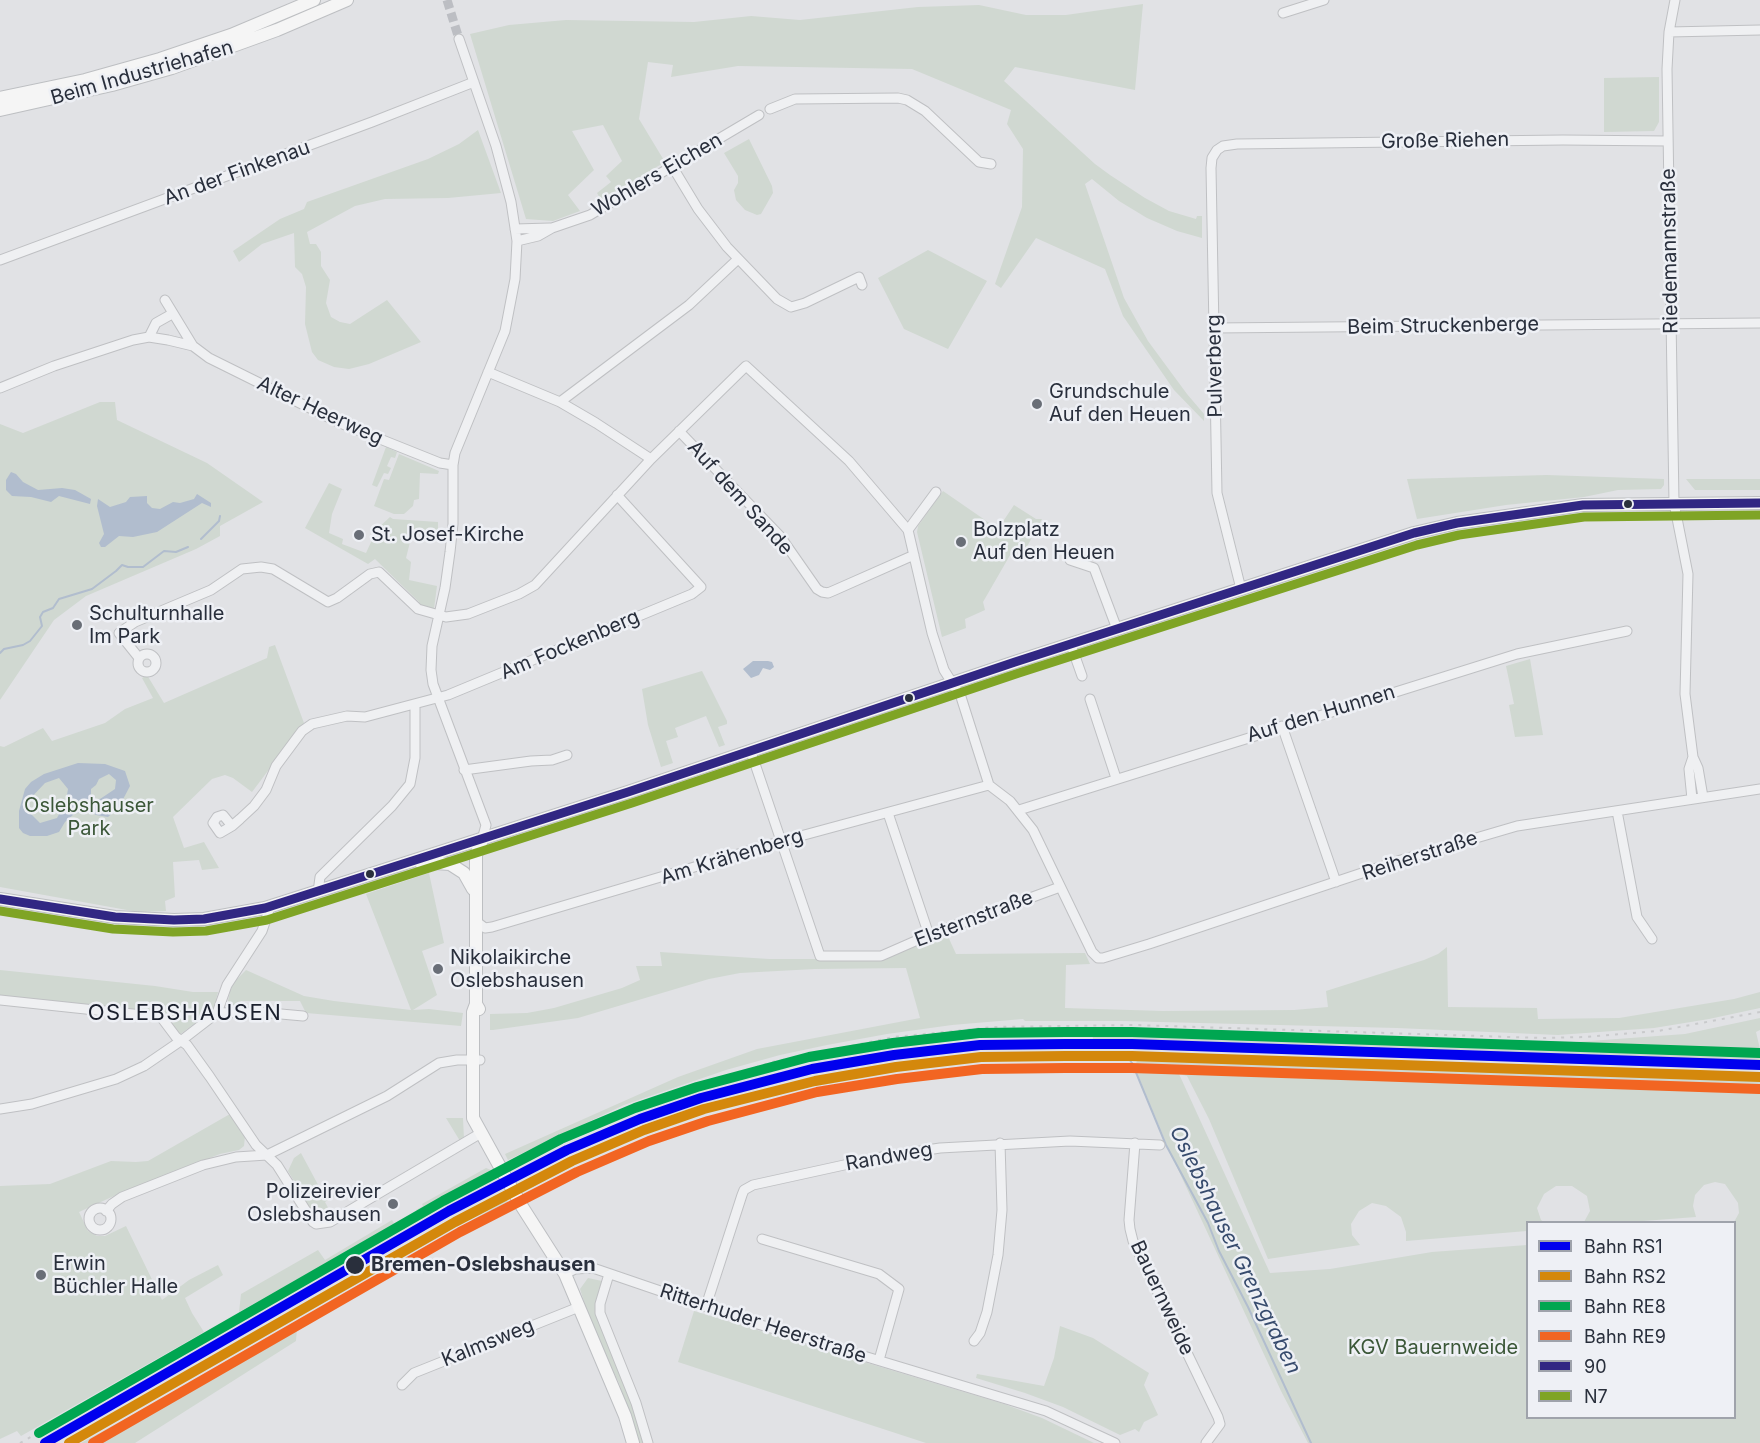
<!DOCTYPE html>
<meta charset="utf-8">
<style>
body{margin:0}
#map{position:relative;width:1760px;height:1443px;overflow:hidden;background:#e1e2e5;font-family:Inter,sans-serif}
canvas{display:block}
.legend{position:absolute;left:1526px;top:1221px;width:210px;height:198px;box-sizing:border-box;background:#eef0f5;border:2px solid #9fa3ab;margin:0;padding:8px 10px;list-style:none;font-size:18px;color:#292f3c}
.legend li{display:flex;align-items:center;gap:12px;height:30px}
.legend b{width:30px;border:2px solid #9fa3ab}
</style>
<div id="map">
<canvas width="1760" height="1443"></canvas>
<ul class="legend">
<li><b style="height:8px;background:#00e"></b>Bahn RS1</li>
<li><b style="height:8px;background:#d4880c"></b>Bahn RS2</li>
<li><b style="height:8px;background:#00a651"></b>Bahn RE8</li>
<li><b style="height:8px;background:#f26522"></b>Bahn RE9</li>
<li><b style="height:8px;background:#312783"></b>90</li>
<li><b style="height:8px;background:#7fa425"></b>N7</li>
</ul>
</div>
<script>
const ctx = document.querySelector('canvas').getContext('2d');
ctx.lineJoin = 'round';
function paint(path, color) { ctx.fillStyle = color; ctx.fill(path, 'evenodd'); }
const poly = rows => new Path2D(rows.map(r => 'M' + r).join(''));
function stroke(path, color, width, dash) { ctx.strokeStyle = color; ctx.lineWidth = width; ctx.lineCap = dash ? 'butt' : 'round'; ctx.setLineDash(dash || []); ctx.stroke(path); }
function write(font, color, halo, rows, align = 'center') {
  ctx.font = font + ' Inter,sans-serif'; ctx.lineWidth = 5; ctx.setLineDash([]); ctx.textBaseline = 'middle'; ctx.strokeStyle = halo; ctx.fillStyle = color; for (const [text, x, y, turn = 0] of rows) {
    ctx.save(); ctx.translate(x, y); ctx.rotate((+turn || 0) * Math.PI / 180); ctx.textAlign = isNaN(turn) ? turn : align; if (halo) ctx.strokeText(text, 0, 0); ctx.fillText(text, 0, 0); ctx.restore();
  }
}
const green = poly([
 [1143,4,1135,90,1015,67,1004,81,1095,164,1110,175,1145,198,1169,211,1196,219,1197,216,1202,216,1202,238,1177,231,1147,218,1119,201,1092,179,1085,184,1124,298,1148,341,1187,394,1204,414,1204,421,1174,390,1136,335,1123,316,1105,269,1036,238,1001,288,995,284,1022,207,1023,149,1007,124,1011,110,912,69,738,66,671,77,673,65,648,62,639,119,665,162,601,200,597,193,611,182,606,176,622,161,603,125,572,131,594,170,568,195,580,211,553,221,526,219,470,34,509,25,566,20,694,22,751,16,800,20,918,7,979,5,1026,15,1066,15],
 [1659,77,1659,122,1654,131,1604,132,1604,78],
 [478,130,501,193,448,198,385,199,355,206,307,232,310,244,316,244,321,252,321,266,330,280,326,303,331,317,340,322,350,324,387,300,421,342,369,364,349,369,334,367,318,360,312,352,305,324,306,287,302,274,295,267,294,233,262,244,239,262,233,251,280,219,304,209,307,202,428,159,459,144],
 [749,139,772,186,773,193,761,214,757,215,745,210,736,200,734,190,738,183,738,176,724,153],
 [928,250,987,281,948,349,904,329,878,278],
 [100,402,115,402,117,420,207,463,263,502,220,526,220,536,196,549,86,596,54,620,0,700,0,424,23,433],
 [386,447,397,452,395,458,391,457,387,466,391,468,388,474,384,473,377,487,372,485],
 [399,454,439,471,438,474,420,473,419,499,414,500,413,506,404,514,394,514,374,506,384,479,389,480],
 [1547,475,1664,479,1664,485,1661,489,1618,490,1584,497,1506,505,1417,519,1407,479],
 [1686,479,1760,479,1760,490,1695,490],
 [329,483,342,489,332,514,329,533,343,539,342,544,366,553,377,529,390,517,393,519,438,522,438,533,413,530,406,558,411,562,409,580,437,586,434,609,417,605,419,602,375,559,368,564,305,528],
 [943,491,998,529,1014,505,1036,519,1042,519,1023,554,1013,550,983,602,985,610,965,619,966,628,942,637,917,532,918,526],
 [275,645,304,723,252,792,233,778,225,775,212,779,173,817,184,848,204,842,219,868,202,870,199,860,173,862,175,897,165,901,166,911,138,912,0,887,0,746,4,747,43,728,52,741,105,723,125,709,153,698,142,678,147,675,164,703,267,658,269,647],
 [1530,659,1543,735,1515,737,1509,705,1514,704,1506,666],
 [702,671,727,721,727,724,718,727,725,745,719,747,706,716,675,728,678,737,666,741,673,763,661,767,648,725,642,689],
 [429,873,444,943,422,951,437,995,413,1010,429,1009,463,1013,461,1026,306,1013,300,1001,241,1001,240,1007,230,1004,228,1001,230,991,234,982,246,970,304,996,334,1001,411,1010,366,894],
 [946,932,956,954,1085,953,1090,964,1066,965,1065,1008,1163,1011,1294,1010,1328,1007,1326,991,1424,960,1438,954,1447,947,1448,1007,1537,1008,1538,1019,1619,1018,1734,999,1760,992,1760,1008,1709,1019,1654,1028,1558,1035,1397,1028,1121,1021,1025,1021,1023,1019,952,1025,887,1034,827,1045,780,1055,726,1070,624,1105,508,1160,505,1154,678,1077,757,1049,920,1018,906,968,815,969,740,973,709,979,578,1018,493,1030,490,1030,490,1014,527,1013,554,1008,622,988,640,980,636,966,662,966,660,952,769,959,878,959],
 [0,970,155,986,193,992,218,992,214,1008,208,1014,179,1035,163,1014,0,996],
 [1760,1018,1760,1030,1756,1032,1760,1049,1760,1062,1358,1046,1093,1039,1092,1031,1576,1042,1685,1034],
 [1138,1056,1514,1068,1760,1079,1760,1443,1308,1443,1281,1391,1169,1150,1135,1068],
 [1179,1074,1187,1076,1209,1119,1268,1259,1360,1245,1352,1235,1351,1224,1359,1211,1372,1203,1386,1206,1401,1217,1406,1232,1406,1241,1527,1231,1528,1222,1544,1222,1541,1220,1537,1208,1544,1194,1556,1186,1572,1186,1587,1196,1590,1211,1584,1222,1630,1222,1696,1217,1693,1206,1695,1195,1704,1185,1715,1182,1725,1184,1738,1203,1739,1213,1734,1222,1734,1418,1528,1418,1527,1245,1432,1252,1330,1269,1270,1273],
 [230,1114,245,1136,244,1146,239,1150,220,1154,127,1190,79,1212,88,1231,97,1236,105,1236,126,1226,162,1300,189,1280,218,1265,223,1275,185,1298,192,1313,204,1332,21,1436,17,1431,0,1439,0,1186,50,1184,111,1161,136,1162,148,1161],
 [446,1118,463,1118,464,1139,460,1141],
 [301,1153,323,1194,339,1193,325,1202,332,1215,324,1217,312,1212,288,1171,294,1158],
 [486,1168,491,1170,418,1212,416,1210,423,1206,422,1204],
 [507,1200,509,1205,505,1210,450,1239,297,1328,296,1341,135,1443,81,1443,156,1402],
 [392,1220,395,1225,239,1312,241,1294,318,1250,325,1260],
 [588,1278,602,1281,597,1316,600,1326,631,1398,645,1443,638,1443,619,1383,603,1351,588,1314,580,1289],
 [694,1311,1004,1404,1042,1418,1094,1443,926,1443,733,1380,678,1362],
 [1060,1326,1093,1338,1149,1373,1144,1385,1158,1415,1144,1422,1139,1432,1135,1429,1120,1435,1063,1407,1025,1393,976,1378,977,1374,1044,1386,1054,1358]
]);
const water = poly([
 [11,472,16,474,23,482,38,490,62,488,75,490,91,499,90,504,59,496,51,502,31,497,12,496,6,490,6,480],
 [197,494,211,503,211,507,202,503,157,532,133,537,119,536,105,547,101,547,99,543,104,534,97,506,98,499,110,507,126,502,130,497,147,496,147,503,152,508,160,509,173,502,180,503,194,499],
 [753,661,768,661,772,662,774,667,770,670,763,668,759,675,751,678,743,669],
 [78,763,105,764,125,771,130,786,119,807,108,817,96,815,89,810,74,814,65,822,59,832,47,836,30,836,23,833,19,828,19,811,25,789,31,782,44,774],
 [109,774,116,780,115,789,97,801,91,797,91,789,96,785,99,779],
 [59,778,68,789,66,801,57,818,40,823,31,814,27,802,45,783]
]);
const stream = poly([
 [201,539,219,521,220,516],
 [0,653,4,649,23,645,30,641,42,626,40,617,43,612,53,608,59,599,92,589,116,571,122,565,128,567,143,567,164,551,176,552,188,547],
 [1129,1059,1132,1063],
 [1135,1070,1166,1145,1208,1223,1219,1251,1248,1307,1311,1443]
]);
const minorTunnel = poly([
 [447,0,459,39]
]);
const minor = poly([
 [1675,0,1669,32,1667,69,1674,503,1688,574,1685,694,1693,757,1698,768,1703,797],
 [1283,13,1324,0],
 [1669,32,1760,30],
 [459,39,496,146,511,202,517,241,515,279,505,331,455,453,453,465,453,524,450,552,445,588,432,646,431,670,433,684,486,825,482,840],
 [770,109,795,99,898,98,907,100,925,111,979,162,991,164],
 [672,166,698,209,727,247,777,299,791,307,805,303,859,277,862,285],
 [515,229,550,228],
 [517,241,538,236,552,228,590,215,759,115],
 [0,260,372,122,474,82],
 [165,300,193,346],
 [1214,328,1760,323],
 [149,337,156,323,172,314],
 [488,372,560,402,596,423,651,459,746,366,849,461,908,530,932,633,944,670,961,697,989,785,1010,801,1033,830,1092,952,1098,958,1103,958,1149,944,1401,860,1517,826,1760,789],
 [0,388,54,366,133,340,149,337,168,340,193,346,209,358,340,423,440,463,453,465],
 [560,402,689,305,738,259],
 [679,431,780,536,817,589,822,592,828,593,835,590,914,555],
 [908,530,936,492],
 [1070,560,1094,568,1117,629],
 [1241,589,1217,493,1211,168,1212,158,1217,150,1223,146,1237,144,1563,140,1668,141],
 [1071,645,1082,676],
 '138 663a9 9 0 1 1 18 0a9 9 0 1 1-18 0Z',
 [139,658,119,633,135,622,211,590,242,569,261,567,273,569,328,602,337,598,370,574,379,572,418,609,446,617,468,614,519,594,535,585,651,459],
 [1090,699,1116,778],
 [1282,726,1336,882],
 [751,752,820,956,881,956,929,935,1060,887],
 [464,770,531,761,552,760,567,755],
 [1692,799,1689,769,1693,757],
 [1019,810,1517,654,1627,631],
 [1617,811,1637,917,1652,939],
 [888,813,929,935],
 [232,826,223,815,217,817,213,823,220,833,232,826,240,819,254,806,266,790,276,766,302,731,312,724,347,716,365,717,448,695,692,594,701,587,617,495],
 [318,892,320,877,392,806,410,784,415,758,415,705],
 [477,922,485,928,492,927,782,841,989,785],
 [0,1000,161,1017,176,1037,187,1045,210,1077,256,1145,277,1165,313,1222,316,1224,330,1222,481,1133],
 [217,1013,259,1012,303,1016],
 [0,1109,32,1104,116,1079,144,1066,182,1040,217,1013,227,985,262,931,270,907],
 [1135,1143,1129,1220,1130,1229,1133,1241,1218,1417,1220,1424,1206,1443],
 '89 1219a11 11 0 1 1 22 0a11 11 0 1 1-22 0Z',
 [106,1211,112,1204,122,1197,203,1165,236,1157,267,1155,387,1096,439,1063,457,1060,480,1060],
 [762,1239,879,1274,899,1289,879,1360],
 [565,1274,575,1269,593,1268,751,1322,1046,1411,1115,1443],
 [609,1274,600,1304,600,1313,636,1403,648,1443],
 [706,1306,742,1195,744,1190,753,1185,876,1158,940,1148,1070,1141,1160,1145],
 [974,1341,980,1333,987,1312,998,1255,1002,1210,1000,1143],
 [402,1385,414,1373,579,1307]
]);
const major = poly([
 [0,98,85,80,160,59,231,35,314,0],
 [0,110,112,85,172,68,277,30,347,0],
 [420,862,450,864,464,873,473,889],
 [0,899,115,917,174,920,204,919,265,908,628,792,1015,662,1414,533,1457,523,1583,505,1760,503],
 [476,1004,473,1012,473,1118,521,1205,565,1274,625,1416,633,1443],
 [479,1009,476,1004,476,855,482,840]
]);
const rail = poly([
 [20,1443,510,1164,575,1132,640,1104,772,1062,894,1037,994,1027,1135,1025,1542,1038,1586,1037,1658,1031,1760,1012]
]);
const bus1 = poly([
 [0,899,115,917,174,920,204,919,265,908,628,792,1015,662,1414,533,1457,523,1583,505,1760,503]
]);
const bus2 = poly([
 [0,911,113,929,173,932,206,931,267,920,632,803,1019,673,1417,545,1459,535,1584,517,1760,515]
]);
const rail1 = poly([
 [45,1443,449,1211,567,1150,640,1119,701,1098,812,1069,894,1055,980,1045,1065,1044,1132,1044,1760,1065]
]);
const rail2 = poly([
 [69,1443,455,1222,572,1161,644,1130,704,1109,815,1081,896,1067,981,1057,1065,1056,1132,1056,1760,1077]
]);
const rail3 = poly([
 [39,1433,443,1201,561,1139,635,1108,697,1087,809,1057,893,1043,979,1033,1065,1032,1132,1032,1760,1053]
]);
const rail4 = poly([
 [93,1443,460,1232,577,1172,649,1141,708,1121,817,1092,897,1079,982,1069,1065,1068,1132,1068,1759,1089]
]);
const markers = [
 [1037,404,6,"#696e77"],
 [1628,504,5,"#292f3c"],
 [359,535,6,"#696e77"],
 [961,542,6,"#696e77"],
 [77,625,6,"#696e77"],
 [909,698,5,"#292f3c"],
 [370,874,5,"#292f3c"],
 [438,969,6,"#696e77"],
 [393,1204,6,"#696e77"],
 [355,1265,10,"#292f3c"],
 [41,1275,6,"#696e77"]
];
const streetNames = [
 ["Beim Industriehafen",142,73,-16],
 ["Große Riehen",1445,141,-1],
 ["An der Finkenau",237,173,-20],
 ["Wohlers Eichen",657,175,-30],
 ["Riedemannstraße",1670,251,-91],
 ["Beim Struckenberge",1443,326,-1],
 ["Pulverberg",1215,366,-91],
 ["Alter Heerweg",320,411,25],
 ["Auf dem Sande",740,498,48],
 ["Am Fockenberg",570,645,-23],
 ["Auf den Hunnen",1321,714,-17],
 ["Reiherstraße",1420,856,-18],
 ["Am Krähenberg",732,857,-17],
 ["Elsternstraße",974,919,-21],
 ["Randweg",889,1157,-10],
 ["Bauernweide",1162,1298,65],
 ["Ritterhuder Heerstraße",763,1324,18],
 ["Kalmsweg",488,1343,-22]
];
const poiNames = [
 ["Grundschule",1049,392],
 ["Auf den Heuen",1049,415],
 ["Bolzplatz",973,530],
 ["Auf den Heuen",973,553],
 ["St. Josef-Kirche",371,535],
 ["Schulturnhalle",89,614],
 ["Im Park",89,637],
 ["Nikolaikirche",450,958],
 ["Oslebshausen",450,981],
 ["Polizeirevier",381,1192,"right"],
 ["Oslebshausen",381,1215,"right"],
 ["Erwin",53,1264],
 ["Büchler Halle",53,1287]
];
const parkNames = [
 ["Oslebshauser",89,806],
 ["Park",89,829],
 ["KGV Bauernweide",1433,1348]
];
const stopNames = [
 ["Bremen-Oslebshausen",371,1265]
];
const waterNames = [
 ["Oslebshauser Grenzgraben",1235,1250,64]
];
const quarterNames = [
 ["OSLEBSHAUSEN",185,1013]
];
paint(green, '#d0d8d1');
paint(water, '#b1bdce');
stroke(stream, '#b1bdce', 2);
stroke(minorTunnel, '#bcbec3', 9, [9, 4.5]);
stroke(minor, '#bfc0c3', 11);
stroke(major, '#bdbfc2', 14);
stroke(minor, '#eff0f2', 9);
stroke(major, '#f5f5f5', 12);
stroke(rail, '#c9cacc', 2, [3, 6]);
stroke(bus1, '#312783', 9);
stroke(bus2, '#7fa425', 9);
stroke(rail1, '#00e', 10);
stroke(rail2, '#d4880c', 10);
stroke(rail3, '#00a651', 10);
stroke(rail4, '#f26522', 10);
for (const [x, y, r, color] of markers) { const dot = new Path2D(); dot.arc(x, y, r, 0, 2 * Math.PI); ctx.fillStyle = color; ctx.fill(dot); stroke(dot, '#eef0f5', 2); }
write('20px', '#292f3c', '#eef0f5', streetNames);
write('20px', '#292f3c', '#eef0f5', poiNames, 'left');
write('20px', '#3b5738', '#eef0f5', parkNames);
write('bold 20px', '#292f3c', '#eef0f5', stopNames, 'left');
write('italic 21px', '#374b6d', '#eef0f5', waterNames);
ctx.letterSpacing = '1.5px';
write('22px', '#1b202d', '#eef0f5', quarterNames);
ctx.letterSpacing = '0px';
</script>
